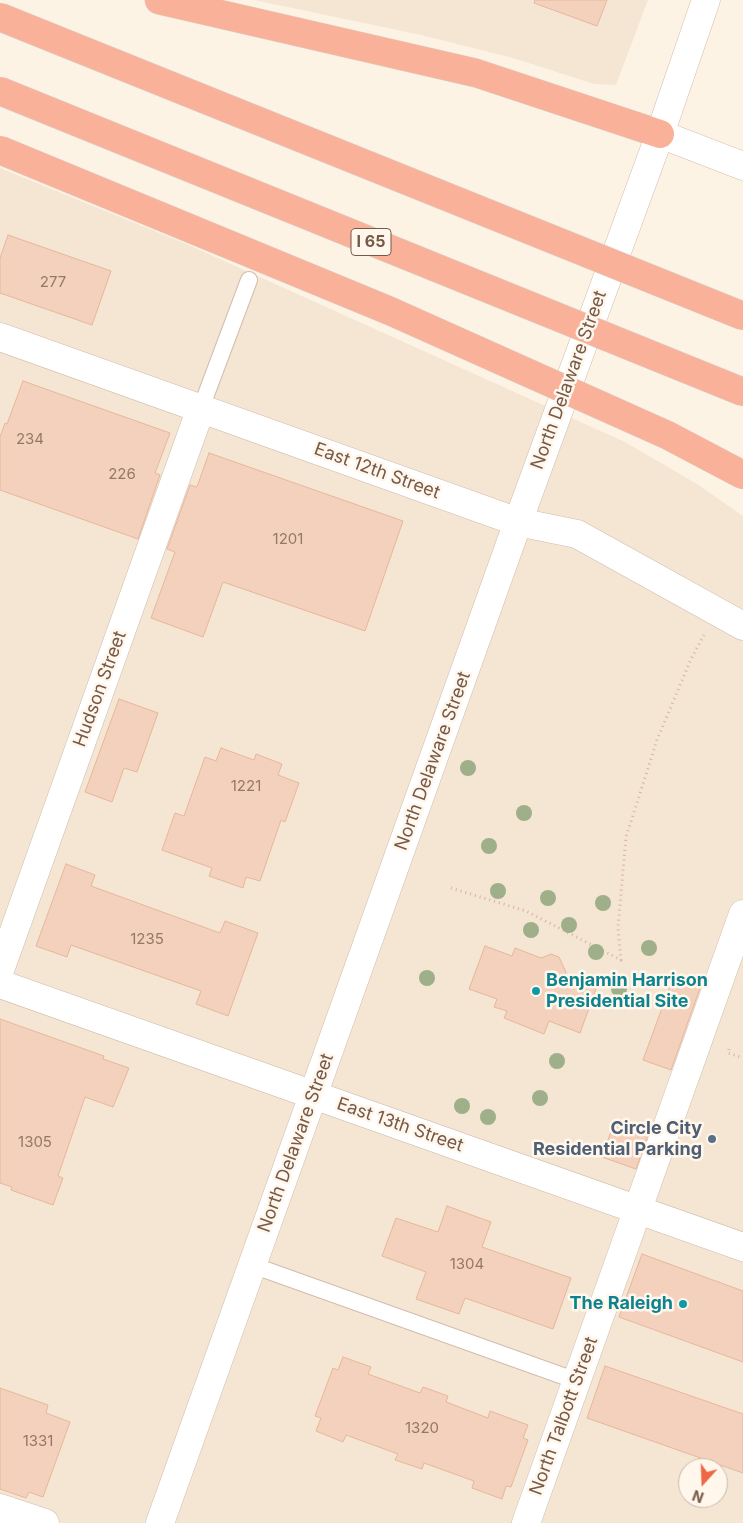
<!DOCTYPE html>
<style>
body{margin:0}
#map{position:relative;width:743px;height:1523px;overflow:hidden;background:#fdf3e5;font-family:Inter,sans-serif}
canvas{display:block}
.north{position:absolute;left:678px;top:1458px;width:50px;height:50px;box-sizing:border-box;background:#fff7ec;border:1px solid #c9b8ab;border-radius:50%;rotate:200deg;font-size:14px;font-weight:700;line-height:20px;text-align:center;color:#775949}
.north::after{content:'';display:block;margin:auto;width:18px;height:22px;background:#ec6846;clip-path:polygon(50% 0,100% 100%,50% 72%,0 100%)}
</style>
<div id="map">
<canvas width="743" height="1523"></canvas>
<div class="north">N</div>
</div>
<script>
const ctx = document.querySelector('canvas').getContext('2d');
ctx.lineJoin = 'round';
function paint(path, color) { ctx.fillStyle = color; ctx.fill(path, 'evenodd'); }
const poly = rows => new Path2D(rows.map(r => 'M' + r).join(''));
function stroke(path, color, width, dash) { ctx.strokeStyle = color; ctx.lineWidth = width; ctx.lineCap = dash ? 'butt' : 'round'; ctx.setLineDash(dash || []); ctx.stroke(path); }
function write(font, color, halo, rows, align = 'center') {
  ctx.font = font + ' Inter,sans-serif'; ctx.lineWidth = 5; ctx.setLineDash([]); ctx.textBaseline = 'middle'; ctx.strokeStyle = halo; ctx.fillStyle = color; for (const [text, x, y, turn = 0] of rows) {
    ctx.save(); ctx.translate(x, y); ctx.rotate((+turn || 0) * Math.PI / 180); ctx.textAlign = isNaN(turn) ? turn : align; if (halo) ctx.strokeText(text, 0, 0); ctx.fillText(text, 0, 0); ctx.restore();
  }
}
const residential = poly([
 [254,0,648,0,616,85,594,84,513,58,421,35],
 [0,168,189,245,625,442,697,484,743,516,743,1523,0,1523],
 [688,1468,718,1468,718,1498,688,1498]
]);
const building = poly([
 [535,0,607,0,597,26,534,3,535,0],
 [8,235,111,271,92,325,0,293,0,258,8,235],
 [23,381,170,433,155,473,160,475,138,539,0,490,0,437,5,423,7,424,23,381],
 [209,453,403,521,365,631,223,582,203,637,151,618,175,552,167,549,190,485,197,487,209,453],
 [119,699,158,713,137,772,124,768,112,802,85,792,119,699],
 [221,748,254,760,256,754,282,764,278,775,299,783,285,822,281,820,260,881,246,877,243,888,209,876,212,868,162,850,175,813,184,816,205,757,216,761,221,748],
 [66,864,95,875,91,886,220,933,225,921,258,933,228,1016,196,1004,201,991,71,945,67,957,36,946,66,864],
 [485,946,512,956,515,948,541,958,551,954,559,957,566,972,564,978,596,989,580,1033,549,1021,544,1034,504,1018,507,1011,494,1007,497,999,469,989,485,946],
 [673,978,700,988,671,1070,643,1060,673,978],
 [0,1019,104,1056,103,1059,129,1068,113,1107,85,1097,58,1176,63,1178,53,1205,11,1190,12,1187,0,1183,0,1019],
 [614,1123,648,1135,636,1169,602,1157,614,1123],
 [447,1206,491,1222,482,1247,571,1278,553,1329,465,1298,459,1314,416,1299,426,1272,382,1256,396,1218,438,1232,447,1206],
 [642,1254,743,1291,743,1362,619,1317,642,1254],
 [343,1357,371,1367,368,1374,420,1393,423,1387,448,1396,446,1402,488,1418,490,1411,528,1425,523,1438,528,1440,511,1487,506,1486,502,1499,472,1488,474,1481,424,1463,422,1469,395,1460,398,1454,346,1435,343,1442,316,1431,321,1418,315,1416,333,1368,338,1370,343,1357],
 [605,1366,743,1414,743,1473,587,1418,605,1366],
 [0,1388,48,1405,46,1413,70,1422,43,1497,29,1492,26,1498,0,1489,0,1388]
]);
const path = poly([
 [451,888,526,911,621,960,618,928,626,837,657,740,691,659,704,635],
 [729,1049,728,1053,743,1058]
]);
const lane = poly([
 [201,408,249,280],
 [252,1265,577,1381]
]);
const street = poly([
 [0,337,518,522,577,534,743,626],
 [0,970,201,408],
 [0,984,743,1247],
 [0,1508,45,1523],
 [526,1523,743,914]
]);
const secondary = poly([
 [660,134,743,166],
 [160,1523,518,522,660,134,706,0]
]);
const highway = poly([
 [159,0,476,73,660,134]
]);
const highwayBridge = poly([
 [0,17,743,316],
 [0,91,743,392],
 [0,150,390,311,667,435,743,475]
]);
const trees = [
 [468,768],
 [524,813],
 [489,846],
 [498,891],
 [548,898],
 [603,903],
 [569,925],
 [531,930],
 [649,948],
 [596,952],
 [427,978],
 [619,989],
 [557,1061],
 [540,1098],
 [462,1106],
 [488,1117]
];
const markers = [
 [536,991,5,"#0f9aa8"],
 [712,1139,5,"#5c6f8a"],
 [683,1304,5,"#0f9aa8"]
];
const numberNames = [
 ["277",53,282],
 ["234",30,439],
 ["226",122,474],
 ["1201",288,539],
 ["1221",246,786],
 ["1235",147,939],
 ["1305",35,1142],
 ["1304",467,1264],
 ["1320",422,1428],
 ["1331",38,1441]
];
const shields = [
 [371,242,40]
];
const shieldNames = [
 ["I 65",371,242]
];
const streetNames = [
 ["North Delaware Street",569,380,-70],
 ["East 12th Street",377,471,20],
 ["Hudson Street",100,689,-70],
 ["North Delaware Street",433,761,-70],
 ["East 13th Street",400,1125,19],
 ["North Delaware Street",296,1143,-70],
 ["North Talbott Street",564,1416,-70]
];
const cultureNames = [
 ["Benjamin Harrison",546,981],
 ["Presidential Site",546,1002],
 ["The Raleigh",673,1304,"right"]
];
const serviceNames = [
 ["Circle City",702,1129],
 ["Residential Parking",702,1150]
];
paint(residential, '#f5e5d3');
paint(building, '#f4d1bc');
stroke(building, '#e7b79b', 1);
stroke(lane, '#d1bdad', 18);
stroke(street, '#d1bdad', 29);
stroke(secondary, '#d5bdab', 29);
stroke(highway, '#d9d1cc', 29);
stroke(path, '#d9b49e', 3, [1, 4]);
stroke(lane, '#fff', 16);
stroke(street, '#fff', 28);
stroke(secondary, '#fff', 28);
stroke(highway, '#fab19a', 28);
stroke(highwayBridge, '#d9d1cc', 29, []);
stroke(highwayBridge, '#fab19a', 28);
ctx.fillStyle = '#9eaf89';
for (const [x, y] of trees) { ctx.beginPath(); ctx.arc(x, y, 8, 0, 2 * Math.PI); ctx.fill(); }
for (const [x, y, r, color] of markers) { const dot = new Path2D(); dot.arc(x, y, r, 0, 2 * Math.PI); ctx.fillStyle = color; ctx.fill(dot); stroke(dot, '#fff7ec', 2); }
write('15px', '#967766', null, numberNames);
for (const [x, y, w] of shields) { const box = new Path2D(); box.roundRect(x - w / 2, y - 13.5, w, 27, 4); ctx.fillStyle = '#fff7ec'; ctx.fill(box); stroke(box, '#775949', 1); }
write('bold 16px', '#775949', null, shieldNames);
write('18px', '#775949', '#fff7ec', streetNames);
write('bold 18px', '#0d838f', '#fff7ec', cultureNames, 'left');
write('bold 18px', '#4e5e75', '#fff7ec', serviceNames, 'right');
</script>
